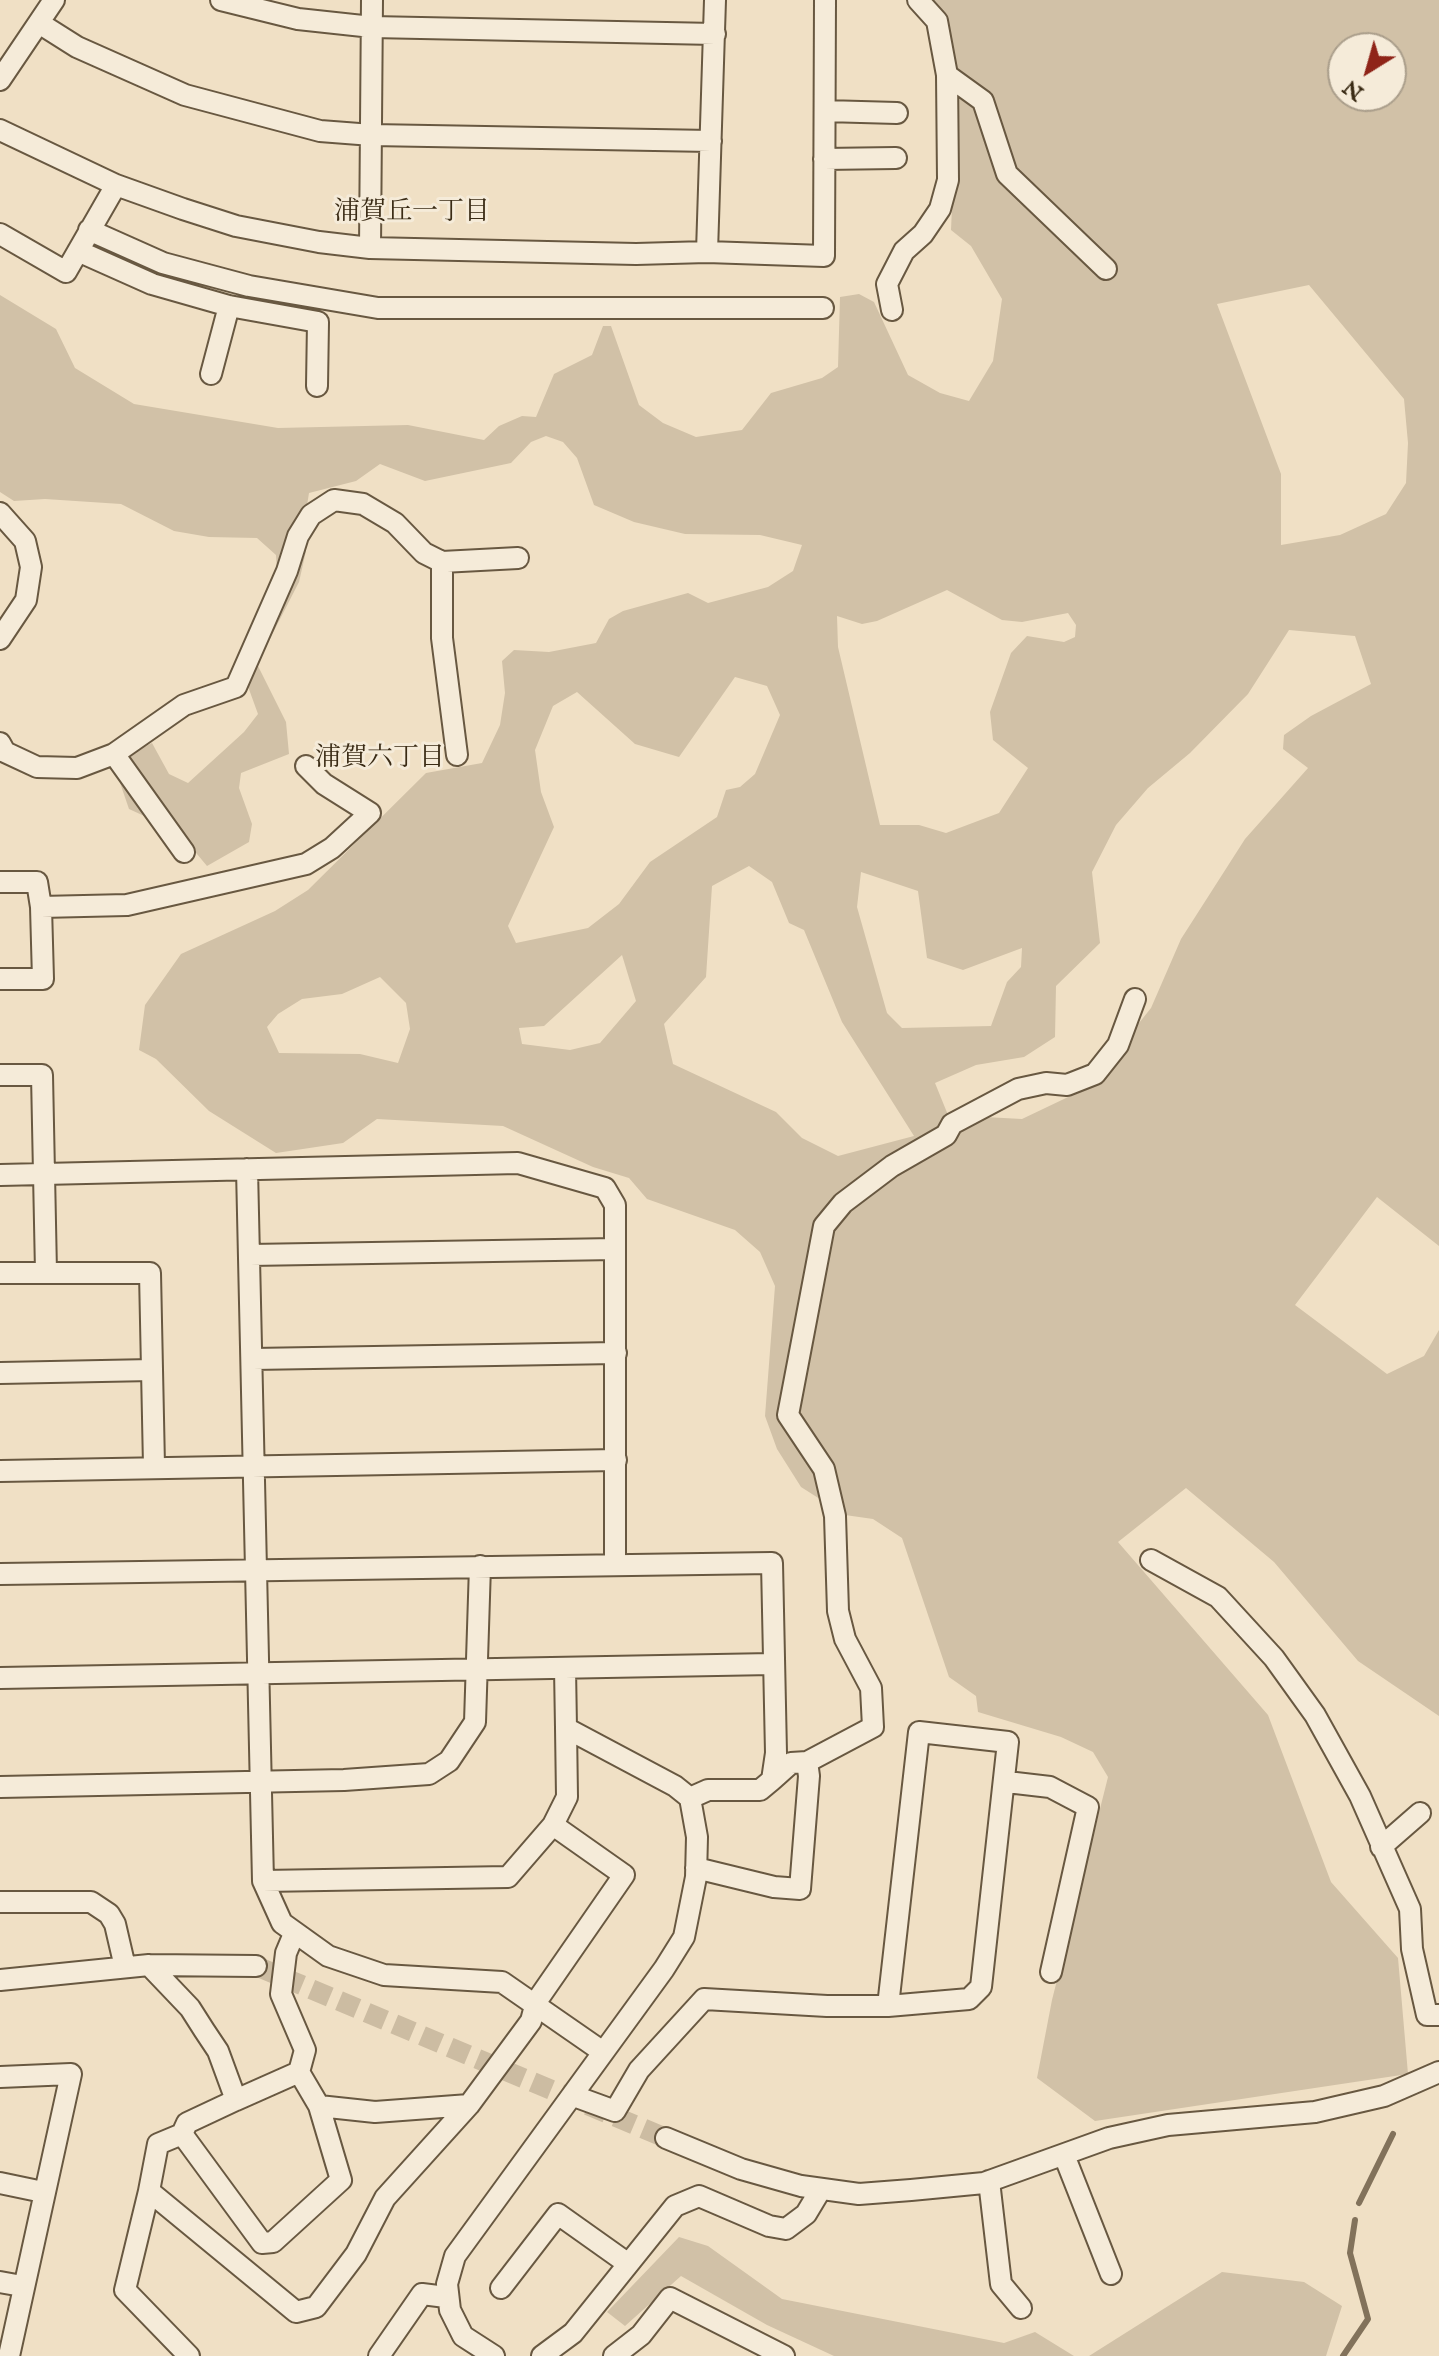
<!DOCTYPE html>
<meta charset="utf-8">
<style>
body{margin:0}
#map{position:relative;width:1439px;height:2356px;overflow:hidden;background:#f0e0c5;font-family:"IM FELL English",serif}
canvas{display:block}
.north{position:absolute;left:1327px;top:32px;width:80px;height:80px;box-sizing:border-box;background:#f5ebd9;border:2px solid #aa9e8b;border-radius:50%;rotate:217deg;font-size:22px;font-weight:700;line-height:32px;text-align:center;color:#3a2b15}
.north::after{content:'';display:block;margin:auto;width:28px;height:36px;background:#8f2418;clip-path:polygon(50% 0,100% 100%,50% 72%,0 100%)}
</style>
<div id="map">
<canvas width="1439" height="2356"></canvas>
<div class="north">N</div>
</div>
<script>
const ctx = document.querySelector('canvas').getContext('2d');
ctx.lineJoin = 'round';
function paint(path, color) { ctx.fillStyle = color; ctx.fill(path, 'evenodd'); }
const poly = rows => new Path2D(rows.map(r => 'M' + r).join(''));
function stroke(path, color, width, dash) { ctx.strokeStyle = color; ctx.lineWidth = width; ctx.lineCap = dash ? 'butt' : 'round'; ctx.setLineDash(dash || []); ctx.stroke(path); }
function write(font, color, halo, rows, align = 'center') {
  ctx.font = font + ' "IM FELL English","Noto Serif JP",serif'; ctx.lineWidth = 6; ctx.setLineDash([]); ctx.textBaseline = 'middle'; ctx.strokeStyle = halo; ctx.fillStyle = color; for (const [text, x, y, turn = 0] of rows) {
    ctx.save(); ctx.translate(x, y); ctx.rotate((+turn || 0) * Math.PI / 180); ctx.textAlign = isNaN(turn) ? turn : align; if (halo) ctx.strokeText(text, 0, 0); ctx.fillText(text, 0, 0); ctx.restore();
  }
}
const green = poly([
 [928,0,1439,0,1439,1246,1377,1197,1295,1305,1387,1374,1424,1356,1439,1330,1439,1716,1358,1661,1274,1562,1186,1488,1118,1542,1268,1715,1331,1882,1398,1958,1408,2074,1095,2121,1037,2078,1052,2000,1108,1777,1093,1752,1061,1737,978,1712,976,1696,949,1677,902,1538,873,1519,845,1515,801,1487,777,1449,765,1416,775,1286,760,1252,735,1230,647,1199,629,1178,593,1167,503,1126,377,1119,343,1143,276,1153,209,1111,156,1059,139,1050,145,1005,181,954,275,911,308,890,426,773,482,763,500,725,505,693,502,661,514,650,549,652,596,643,609,619,623,611,688,593,708,603,768,587,793,571,802,545,760,535,685,534,634,522,594,505,577,458,563,442,546,436,531,442,511,463,425,481,380,464,356,481,309,493,304,524,306,551,299,582,257,664,286,722,289,754,241,773,239,788,252,824,249,842,207,866,187,842,166,826,129,809,118,777,133,752,152,743,169,774,188,783,244,732,258,714,238,659,279,602,276,555,257,538,209,537,174,531,121,504,45,499,14,501,0,492,0,295,56,329,75,368,134,404,278,428,408,425,484,440,499,426,522,416,536,417,554,374,592,355,603,326,611,326,639,405,663,423,696,437,742,430,771,393,822,378,838,367,840,297,859,294,874,302,908,375,940,393,969,401,993,361,1002,299,971,246,951,230,956,115],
 [1343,48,1391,48,1391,96,1343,96],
 [1309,285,1404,399,1408,443,1406,483,1386,514,1340,535,1281,545,1281,474,1217,304],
 [947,590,1002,620,1022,622,1068,613,1076,625,1075,637,1064,642,1027,636,1011,653,990,712,993,740,1028,768,999,813,946,833,919,825,880,825,838,647,837,616,862,624,877,621],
 [1289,630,1355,636,1371,684,1311,716,1284,735,1283,749,1308,768,1245,839,1181,939,1151,1008,1087,1088,1022,1119,948,1115,935,1083,976,1065,1024,1057,1055,1037,1056,986,1100,943,1092,872,1116,825,1148,788,1190,753,1248,694],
 [735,677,767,686,780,715,755,774,740,787,726,790,717,817,650,862,619,904,588,928,516,943,508,926,554,827,541,792,535,750,553,706,577,692,635,744,679,757],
 [749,866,772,882,789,923,804,930,842,1022,914,1136,838,1156,802,1138,776,1112,673,1064,664,1024,706,977,712,886],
 [861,872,918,891,927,958,963,970,1022,948,1021,967,1007,982,991,1026,902,1028,887,1013,857,907],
 [622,955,636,1001,600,1043,570,1050,522,1044,519,1028,544,1026],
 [380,977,406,1003,410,1029,398,1063,360,1054,279,1053,267,1027,278,1014,302,999,342,994],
 [679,2237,708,2246,782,2299,1004,2343,1035,2332,1074,2356,834,2356,767,2325,681,2276,625,2326,607,2312],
 [1222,2272,1304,2282,1342,2306,1326,2356,1089,2356]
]);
const stream = poly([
 [1359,2203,1393,2134],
 [1343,2356,1368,2319,1350,2253,1355,2220]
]);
const minorTunnel = poly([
 [256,1966,666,2138]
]);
const minor = poly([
 [221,0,298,19,372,27,715,34],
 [39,23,77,47,185,95,320,131,372,135,711,141],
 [947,75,983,101,1007,174,1106,269],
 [0,80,54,0],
 [825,111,897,113],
 [0,130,116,185,183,209,236,226,319,242,370,248,636,254,707,252,715,0],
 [824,159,896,158],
 [89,230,163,263,249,286,378,308,823,308],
 [0,234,66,272,116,185],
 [370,248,372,0],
 [78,251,152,284,229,306,318,322,317,386],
 [707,252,824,256,825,0],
 [892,310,887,284,904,251,923,234,940,209,948,180,947,75,937,21,918,0],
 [211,374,229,306],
 [0,513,25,541,31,567,26,600,0,639],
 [442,562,442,638,457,755],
 [0,743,5,752,37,767,77,768,114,754,184,705,236,687,287,571,298,536,311,515,334,500,363,504,395,523,424,553,442,562,518,558],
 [114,754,184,852],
 [0,882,37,882,41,907,127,905,306,864,332,848,370,813,324,784,306,766],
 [0,979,43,979,41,907],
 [0,1075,42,1075,46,1272],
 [247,1169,263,1881,282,1923,328,1956,384,1975,502,1982,603,2052],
 [0,1175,518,1163,605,1188,615,1205,615,1564],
 [250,1255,615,1249],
 [0,1273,150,1273,154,1466],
 [253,1359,616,1353],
 [0,1373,152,1370],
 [0,1471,616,1460],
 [1151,1560,1218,1597,1274,1658,1315,1715,1360,1796,1410,1909,1412,1949,1427,2015,1439,2015],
 [0,1574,772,1563,776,1753,772,1780,760,1790,708,1790,690,1798],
 [0,1678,772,1664],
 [772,1780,791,1763,807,1762,873,1727,871,1688,845,1639,838,1611,835,1516,824,1469,788,1415,824,1226,843,1203,892,1166,946,1135,952,1124,1018,1089,1046,1083,1067,1085,1095,1074,1118,1045,1135,999],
 [1007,1782,1050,1787,1088,1807,1051,1972],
 [0,1787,344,1780,429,1774,449,1761,475,1722,480,1566],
 [1381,1847,1420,1813],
 [696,1868,774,1887,800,1889,809,1776,807,1762],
 [263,1881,508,1877,553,1825,567,1797,566,1728],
 [0,1902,91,1902,109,1914,115,1924,125,1967],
 [294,1934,286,1953,281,1994,305,2050,299,2072],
 [149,1965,190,2008,204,2030,218,2051,236,2100,299,2072,319,2106,341,2180,273,2242,262,2243,182,2134,187,2123,236,2100],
 [0,1980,149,1965,256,1966],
 [0,2077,71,2074,9,2356],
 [574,2096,615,2111,639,2070,704,1999,827,2006,888,2006,969,1999,981,1987,1008,1742,919,1732,888,2006],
 [319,2106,375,2112,469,2105],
 [182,2134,158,2144,149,2191,296,2312,316,2307,356,2254,385,2198,469,2105,531,2021,536,2002,624,1875,553,1825],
 [666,2138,741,2169,801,2186,859,2194,911,2190,984,2183,1109,2138,1168,2125,1315,2112,1384,2096,1439,2072],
 [1064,2155,1111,2274],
 [989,2181,1001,2284,1021,2308],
 [0,2183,43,2192],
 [149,2191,125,2290,189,2356],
 [0,2282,22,2286],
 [501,2288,558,2214,627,2263],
 [379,2356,422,2294,446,2297],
 [494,2356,463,2336,450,2310,447,2284,455,2256,664,1969,684,1937,696,1877,697,1837,690,1798,675,1786,566,1728,565,1668],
 [542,2356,573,2333,675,2206,699,2196,769,2226,786,2229,806,2214,821,2189],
 [614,2356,641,2335,670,2298,784,2356]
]);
const neighbourhoodNames = [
 ["浦賀丘一丁目",412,214],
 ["浦賀六丁目",380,760]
];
paint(green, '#d1c1a7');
stroke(stream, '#82725b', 6);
stroke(minorTunnel, '#ccbca2', 20, [20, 10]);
stroke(minor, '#685841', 24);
stroke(minor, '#f5ebd9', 20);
write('26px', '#3a2b15', '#f5ebd9', neighbourhoodNames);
</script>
